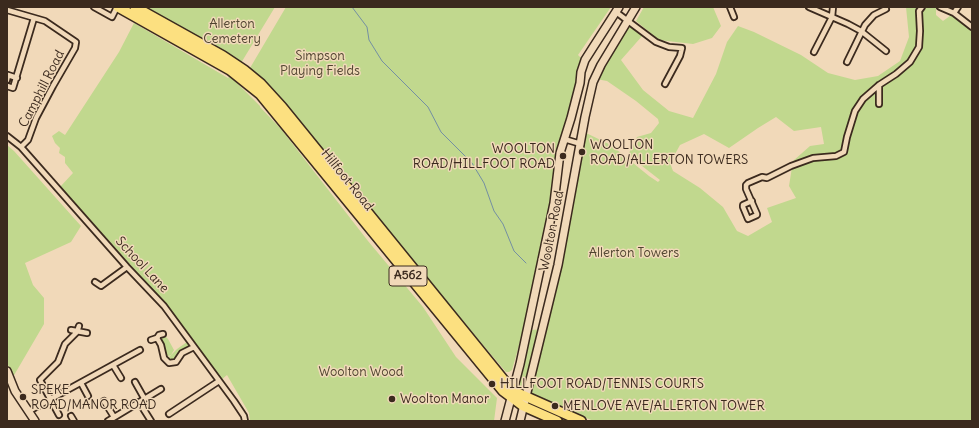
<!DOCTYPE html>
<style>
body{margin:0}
#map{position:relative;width:979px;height:428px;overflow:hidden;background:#f1d9b9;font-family:Delius,sans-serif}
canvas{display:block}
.frame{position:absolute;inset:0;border:8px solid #3b2a1e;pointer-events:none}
</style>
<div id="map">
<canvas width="979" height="428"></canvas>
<div class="frame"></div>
</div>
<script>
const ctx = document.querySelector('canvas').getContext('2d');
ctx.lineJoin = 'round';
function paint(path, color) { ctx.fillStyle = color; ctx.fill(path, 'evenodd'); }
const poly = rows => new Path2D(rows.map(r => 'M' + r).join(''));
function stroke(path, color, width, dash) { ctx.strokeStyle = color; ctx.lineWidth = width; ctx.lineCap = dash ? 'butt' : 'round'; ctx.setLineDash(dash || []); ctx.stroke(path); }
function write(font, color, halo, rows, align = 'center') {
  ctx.font = font + ' Delius,sans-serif'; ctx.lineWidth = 3; ctx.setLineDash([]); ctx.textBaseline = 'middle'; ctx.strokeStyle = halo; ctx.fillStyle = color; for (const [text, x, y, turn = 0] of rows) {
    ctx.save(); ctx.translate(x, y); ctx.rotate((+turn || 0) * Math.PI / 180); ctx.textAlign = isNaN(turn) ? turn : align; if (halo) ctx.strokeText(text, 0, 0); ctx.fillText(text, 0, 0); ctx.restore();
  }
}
const green = poly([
 [140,7,275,7,241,63],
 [286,7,611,7,578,55,582,59,571,118,534,293,512,370,509,372,506,372,488,351,263,81,250,68],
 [644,7,713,7,721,26,712,38,693,44,659,40,636,21],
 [906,7,936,7,936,15,943,21,954,13,972,27,972,421,594,421,581,416,579,413,577,416,518,390,531,330,545,329,584,132,611,145,649,176,658,182,660,180,628,155,637,137,651,133,659,123,658,119,636,101,607,81,596,79,628,26,643,35,621,60,643,90,669,111,693,118,716,74,727,42,738,26,754,32,801,55,828,73,855,80,878,76,900,61,909,37],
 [776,117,794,131,821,127,824,144,810,146,793,161,789,186,796,198,767,208,772,222,748,236,737,231,723,207,700,188,673,171,670,163,680,145,704,134,729,148,758,128],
 [134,23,228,78,230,76,260,106,260,107,281,129,368,241,423,307,456,357,497,398,494,421,250,421,249,413,227,375,221,380,167,306,102,233,76,208,60,187,73,173,65,163,65,157,59,153,60,148,55,143,52,136,59,131,65,135,119,52],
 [7,145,14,151,81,226,71,242,25,263,33,285,44,298,44,324,13,377,7,362],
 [164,335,168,339,174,350,171,355,166,357,160,340,161,336],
 [187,342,189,347,175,361,171,362,167,359,177,349]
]);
const stream = poly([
 [352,7,367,27,369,40,382,61,428,107,441,132,472,163,484,183,494,211,503,224,514,251,526,263]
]);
const street = poly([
 [94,7,112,17,117,7],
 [730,7,734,17],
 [809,7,848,24,861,31,886,51],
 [940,7,954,13,972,27],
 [7,10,45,21,76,42,75,48,53,86,36,118,28,140,21,147],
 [616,12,656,42,669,47,682,48,680,56,665,84],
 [954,13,958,7],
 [814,52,832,17,833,7],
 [847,62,865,25,874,15,886,9],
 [7,80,8,75,17,78],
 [7,86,13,88,34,18],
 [879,104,879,85],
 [7,136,21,147,127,267,164,306,234,401,244,416,245,421],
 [564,139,581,144],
 [752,201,743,205,743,207,748,219,757,215,757,214,746,189,746,185,748,183,762,177,767,178,791,166,813,158,836,156,844,152,847,137,855,111,863,99,879,85,896,74,910,62,919,47,920,31,919,11,922,7],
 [95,282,101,286,127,267],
 [71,330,87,333],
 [157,338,161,345,164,358,169,363,176,362,182,353,194,347],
 [151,340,157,338,159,335,163,334],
 [113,365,121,378],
 [135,382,144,398],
 [81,383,88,396],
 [104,401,114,417],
 [139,402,151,421],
 [29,411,140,350],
 [169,414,219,381],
 [59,415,40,380,58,362,65,344,77,332,79,326],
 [71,416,74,421],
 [108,421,161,389]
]);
const secondary = poly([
 [7,371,15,391,35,421],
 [505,421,520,364,554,203,560,153,571,118,580,83,581,72,585,60,592,49,619,7],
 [520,421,558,265,585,117,593,82,601,65,636,7]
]);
const highway = poly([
 [118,7,230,70,260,94,503,391,523,406,557,421],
 [135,7,223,56,244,70,261,84,282,107,507,384,518,393,581,421]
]);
const markers = [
 [582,152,4,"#3b2a1e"],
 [563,156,4,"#3b2a1e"],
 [492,384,4,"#3b2a1e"],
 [23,397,4,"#3b2a1e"],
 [392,399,4,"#3b2a1e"],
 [555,406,4,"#3b2a1e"]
];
const shields = [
 [408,276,38]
];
const shieldNames = [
 ["A562",408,276]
];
const parkNames = [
 ["Allerton",232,24],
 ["Cemetery",232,39],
 ["Simpson",320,56],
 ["Playing Fields",320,71],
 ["Allerton Towers",634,253],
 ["Woolton Wood",361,372]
];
const streetNames = [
 ["Camphill Road",42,89,-63],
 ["Hillfoot Road",347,180,51],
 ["Woolton Road",552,231,-79],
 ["School Lane",142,265,47]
];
const poiNames = [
 ["WOOLTON",590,145],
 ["ROAD/ALLERTON TOWERS",590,160],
 ["WOOLTON",555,149,"right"],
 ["ROAD/HILLFOOT ROAD",555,164,"right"],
 ["HILLFOOT ROAD/TENNIS COURTS",500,384],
 ["SPEKE",31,390],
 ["ROAD/MANOR ROAD",31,405],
 ["Woolton Manor",400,399],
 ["MENLOVE AVE/ALLERTON TOWER",563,406]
];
paint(green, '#c1d88e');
stroke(stream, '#748fa2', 1);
stroke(street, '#3b2a1e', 8);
stroke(secondary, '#3b2a1e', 10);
stroke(highway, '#3b2a1e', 12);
stroke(street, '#f1d9b9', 4.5);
stroke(secondary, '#f1d9b9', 7);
stroke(highway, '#fce080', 9);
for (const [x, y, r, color] of markers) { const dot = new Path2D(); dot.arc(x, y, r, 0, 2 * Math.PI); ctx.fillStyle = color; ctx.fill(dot); stroke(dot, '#f1d9b9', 1.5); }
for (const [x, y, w] of shields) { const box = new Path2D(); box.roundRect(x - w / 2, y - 10, w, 20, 3); ctx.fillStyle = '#f1d9b9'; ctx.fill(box); stroke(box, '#3b2a1e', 1); }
write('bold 12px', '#3b2a1e', null, shieldNames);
write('13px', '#4f442f', '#f1d9b9', parkNames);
write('13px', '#3b2a1e', '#f1d9b9', streetNames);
write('13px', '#3b2a1e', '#f1d9b9', poiNames, 'left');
</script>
